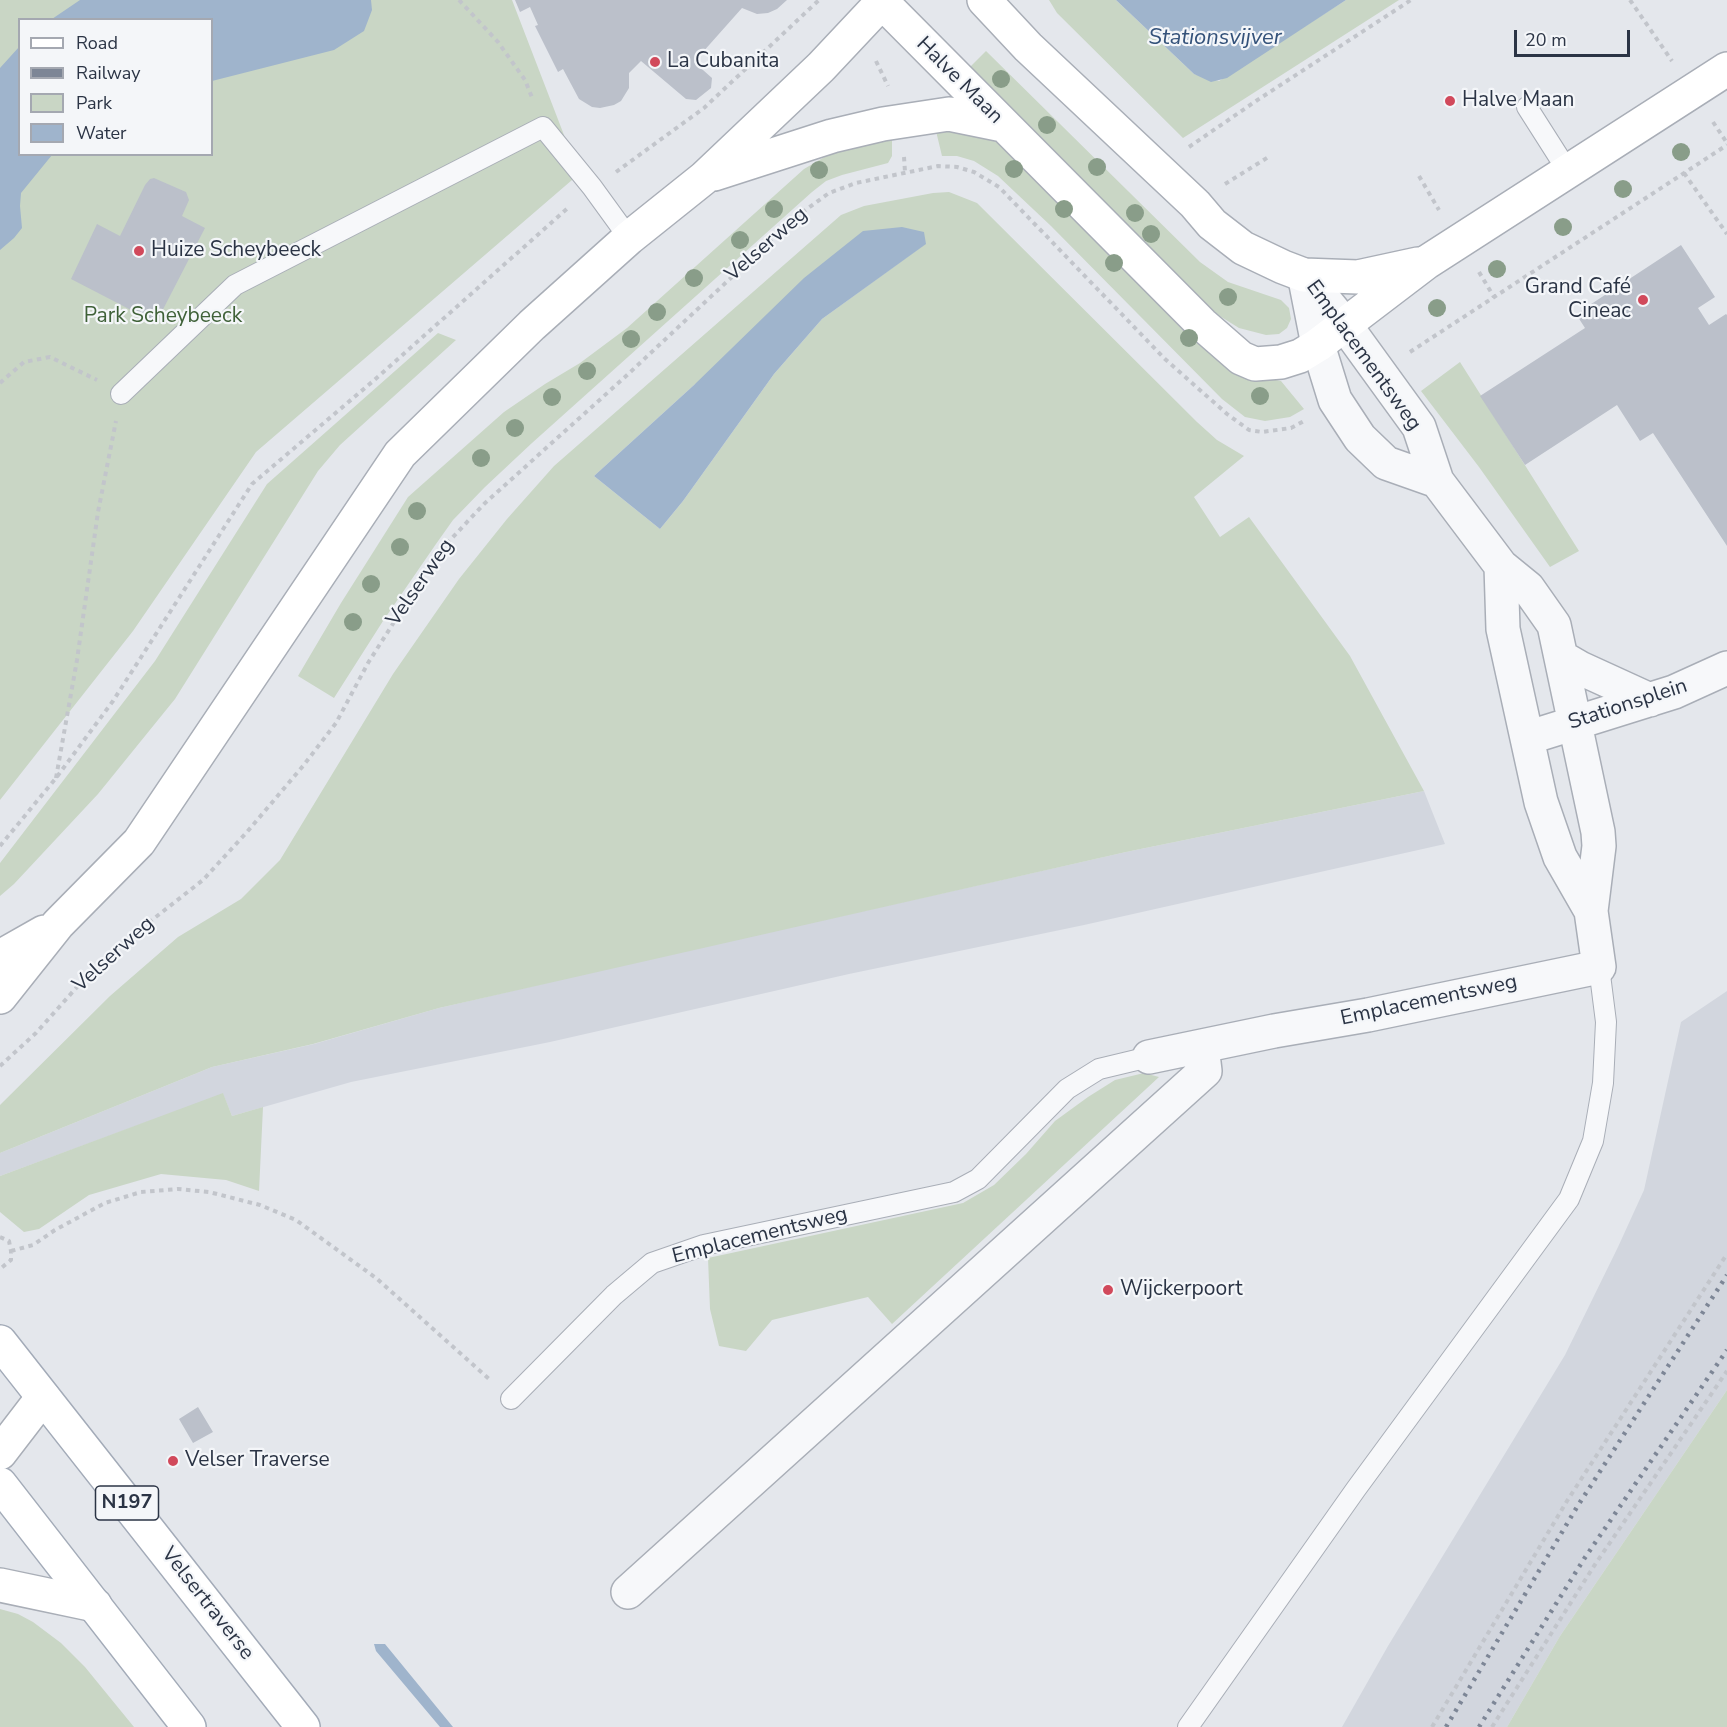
<!DOCTYPE html>
<meta charset="utf-8">
<style>
body{margin:0}
#map{position:relative;width:1727px;height:1727px;overflow:hidden;background:#e4e7ec;font-family:"Nunito Sans",sans-serif}
canvas{display:block}
.legend{position:absolute;left:18px;top:18px;width:195px;height:138px;box-sizing:border-box;background:#f4f6f9;border:2px solid #a4a8b1;margin:0;padding:8px 10px;list-style:none;font-size:18px;color:#2b3445}
.legend li{display:flex;align-items:center;gap:12px;height:30px}
.legend b{width:30px;border:2px solid #a4a8b1}
.scale{position:absolute;left:1514px;top:30px;width:116px;height:27px;box-sizing:border-box;border:3px solid #2b3445;border-top:0;padding-left:8px;font-size:18px;line-height:21px;white-space:nowrap;color:#2b3445;-webkit-text-stroke:4px #f4f6f9;paint-order:stroke}
</style>
<div id="map">
<canvas width="1727" height="1727"></canvas>
<ul class="legend">
<li><b style="height:8px;background:#fff"></b>Road</li>
<li><b style="height:8px;background:#7d8696"></b>Railway</li>
<li><b style="height:16px;background:#c9d6c5"></b>Park</li>
<li><b style="height:16px;background:#9fb4cc"></b>Water</li>
</ul>
<div class="scale">20 m</div>
</div>
<script>
const ctx = document.querySelector('canvas').getContext('2d');
ctx.lineJoin = 'round';
function paint(path, color) { ctx.fillStyle = color; ctx.fill(path, 'evenodd'); }
const poly = rows => new Path2D(rows.map(r => 'M' + r).join(''));
function stroke(path, color, width, dash) { ctx.strokeStyle = color; ctx.lineWidth = width; ctx.lineCap = dash ? 'butt' : 'round'; ctx.setLineDash(dash || []); ctx.stroke(path); }
function write(font, color, halo, rows, align = 'center') {
  ctx.font = font + ' "Nunito Sans",sans-serif'; ctx.lineWidth = 4.5; ctx.setLineDash([]); ctx.textBaseline = 'middle'; ctx.strokeStyle = halo; ctx.fillStyle = color; for (const [text, x, y, turn = 0] of rows) {
    ctx.save(); ctx.translate(x, y); ctx.rotate((+turn || 0) * Math.PI / 180); ctx.textAlign = isNaN(turn) ? turn : align; if (halo) ctx.strokeText(text, 0, 0); ctx.fillText(text, 0, 0); ctx.restore();
  }
}
const built = poly([
 [1424,791,1445,844,1084,925,849,974,550,1042,351,1082,232,1116,223,1094,0,1176,0,1153,212,1067,314,1044,439,1008,623,965,1126,852],
 [1727,991,1727,1390,1560,1636,1507,1727,1342,1727,1388,1646,1565,1355,1618,1247,1644,1190,1681,1022]
]);
const green = poly([
 [0,0,512,0,579,174,256,452,133,631,0,800],
 [20,20,212,20,212,154,20,154],
 [1049,0,1116,0,1194,74,1219,81,1346,0,1399,0,1183,138,1057,13],
 [986,51,1200,262,1228,282,1281,300,1289,308,1291,319,1287,328,1279,334,1266,335,1239,328,1210,310,969,68],
 [935,127,986,136,1009,150,1253,375,1281,381,1304,409,1290,417,1265,421,1245,417,1222,399,1051,226,998,176,974,161,957,156,942,156],
 [892,137,892,156,888,163,842,175,826,181,812,192,532,443,485,487,453,520,436,544,383,621,334,698,298,676,341,603,408,497,504,412,545,384,580,363,627,328,804,169,838,149],
 [949,192,977,203,1197,422,1217,440,1244,456,1194,497,1220,537,1249,517,1350,656,1424,791,1126,852,439,1008,313,1044,212,1067,0,1153,0,1105,110,996,178,937,241,899,280,860,393,674,459,579,507,519,554,466,841,215,864,206,933,193],
 [925,244,822,319,774,374,683,501,660,529,594,476,694,385],
 [438,333,456,340,340,445,318,471,175,699,98,794,14,884,0,896,0,863,155,661,267,484],
 [1460,362,1579,551,1550,567,1479,467,1421,391],
 [1144,1073,1159,1077,892,1324,868,1297,772,1320,746,1351,719,1346,710,1309,708,1258,963,1203,994,1185,1026,1154,1055,1121,1088,1097,1115,1080],
 [223,1093,232,1116,263,1107,259,1191,226,1180,161,1174,89,1195,39,1229,24,1232,0,1212,0,1176],
 [1727,1390,1727,1727,1507,1727,1560,1636],
 [0,1609,18,1614,33,1622,61,1643,85,1667,134,1727,0,1727]
]);
const water = poly([
 [80,0,371,0,372,10,364,31,334,50,212,81,212,20,52,19],
 [1116,0,1346,0,1227,78,1211,82,1194,74],
 [19,47,20,154,52,155,21,193,20,206,22,228,14,238,0,250,0,68],
 [902,227,924,232,926,244,822,319,774,374,683,501,660,529,594,476,694,385,804,278,863,231],
 [374,1644,385,1644,453,1727,440,1727,376,1651]
]);
const building = poly([
 [515,0,787,0,777,9,768,13,757,14,742,8,694,62,712,78,711,88,696,100,686,99,641,61,629,73,629,88,621,101,614,105,600,108,592,107,579,99,563,69,558,72,535,26,538,25,530,7,520,12],
 [154,178,186,192,189,200,182,216,205,228,156,323,71,279,97,224,120,236,145,185,150,179],
 [1681,245,1715,297,1698,308,1709,325,1726,314,1727,315,1727,546,1653,433,1640,441,1617,405,1525,465,1480,396,1585,328,1576,314],
 [198,1407,213,1432,193,1443,179,1419]
]);
const path = poly([
 [459,0,498,42,525,80,533,100],
 [1630,0,1672,61],
 [876,61,888,86],
 [1713,122,1727,143],
 [1189,147,1256,101,1411,0],
 [904,157,905,172],
 [616,172,704,108,819,0],
 [1684,173,1727,234],
 [1419,176,1439,210],
 [1225,184,1270,156],
 [1479,272,1494,297],
 [1410,352,1727,145],
 [0,383,24,362,50,357,97,380],
 [56,778,77,660,98,512,116,421],
 [0,846,56,778,113,701,252,484,372,382,569,207],
 [0,1066,36,1033,85,978,129,938,203,880,247,832,303,766,336,723,368,663,438,553,484,504,625,377,796,217,829,193,856,183,938,166,957,167,974,172,999,187,1165,359,1227,414,1249,430,1262,432,1291,428,1306,420],
 [0,1237,9,1241,11,1251,11,1260,0,1269],
 [11,1251,33,1245,55,1230,105,1203,141,1192,178,1189,209,1192,260,1205,296,1220,376,1278,489,1379],
 [1432,1727,1567,1501,1727,1254],
 [1492,1727,1594,1566,1727,1371]
]);
const lane = poly([
 [1527,107,1569,173],
 [121,394,235,285,543,127,592,187,629,238],
 [511,1399,614,1295,652,1263,704,1245,954,1192,978,1179,1067,1089,1099,1069,1149,1057],
 [1188,1727,1356,1489,1569,1199,1593,1141,1603,1083,1606,1022,1599,967]
]);
const street = poly([
 [1305,279,1318,345,1335,400,1360,438,1386,463,1437,481],
 [1501,566,1503,629,1541,802,1560,857,1591,911],
 [1561,657,1580,668,1650,700],
 [1527,738,1674,692,1727,668],
 [1149,1057,1274,1031,1368,1015,1599,967,1591,911,1599,846,1598,832,1554,625,1528,588,1501,566,1437,481,1419,427,1345,325,1304,275],
 [628,1592,1205,1071,1202,1046]
]);
const secondary = poly([
 [880,0,1202,324,1241,358,1255,364,1281,362,1300,356,1318,345,1427,262,1727,69],
 [984,0,1028,47,1195,204,1212,224,1243,248,1283,267,1304,275,1358,277,1418,264],
 [714,174,832,136,883,124,949,114,1003,125],
 [0,957,44,932],
 [0,997,58,924,139,842,400,454,532,325,629,238,704,178,821,67,884,0],
 [0,1453,43,1397],
 [0,1585,95,1605]
]);
const primary = poly([
 [0,1342,303,1727],
 [0,1484,189,1727]
]);
const rail = poly([
 [1446,1727,1577,1507,1727,1275],
 [1479,1727,1584,1559,1727,1350]
]);
const trees = [
 [1001,79],
 [1047,125],
 [1681,152],
 [1097,167],
 [1014,169],
 [819,170],
 [1623,189],
 [774,209],
 [1064,209],
 [1135,213],
 [1563,227],
 [1151,234],
 [740,240],
 [1114,263],
 [1497,269],
 [694,278],
 [1228,297],
 [1437,308],
 [657,312],
 [1189,338],
 [631,339],
 [587,371],
 [1260,396],
 [552,397],
 [515,428],
 [481,458],
 [417,511],
 [400,547],
 [371,584],
 [353,622]
];
const markers = [
 [655,62,6,"#d1495b"],
 [1450,101,6,"#d1495b"],
 [139,251,6,"#d1495b"],
 [1643,300,6,"#d1495b"],
 [1108,1290,6,"#d1495b"],
 [173,1461,6,"#d1495b"]
];
const shields = [
 [127,1503,63]
];
const shieldNames = [
 ["N197",127,1503]
];
const poiNames = [
 ["La Cubanita",667,62],
 ["Halve Maan",1462,101],
 ["Huize Scheybeeck",151,251],
 ["Grand Café",1631,288,"right"],
 ["Cineac",1631,312,"right"],
 ["Wijckerpoort",1120,1290],
 ["Velser Traverse",185,1461]
];
const streetNames = [
 ["Halve Maan",959,81,45],
 ["Velserweg",767,245,-41],
 ["Emplacementsweg",1363,356,54],
 ["Velserweg",421,583,-55],
 ["Stationsplein",1628,705,-18],
 ["Velserweg",114,955,-42],
 ["Emplacementsweg",1429,1001,-12],
 ["Emplacementsweg",760,1236,-14],
 ["Velsertraverse",207,1604,52]
];
const parkNames = [
 ["Park Scheybeeck",163,317]
];
const waterNames = [
 ["Stationsvijver",1215,39]
];
paint(built, '#d2d6de');
paint(green, '#c9d6c5');
paint(water, '#9fb4cc');
paint(building, '#bbc0ca');
stroke(lane, '#a9aeb7', 22);
stroke(street, '#a9aeb7', 36);
stroke(secondary, '#a9aeb7', 36);
stroke(primary, '#a3abb8', 36);
stroke(path, '#c2c5cb', 4, [4.5, 4.5]);
stroke(lane, '#f7f8fa', 20);
stroke(street, '#f7f8fa', 33);
stroke(secondary, '#fff', 33);
stroke(primary, '#fff', 33);
stroke(rail, '#7d8696', 4.5, [3, 6]);
ctx.fillStyle = '#899d89';
for (const [x, y] of trees) { ctx.beginPath(); ctx.arc(x, y, 9, 0, 2 * Math.PI); ctx.fill(); }
for (const [x, y, r, color] of markers) { const dot = new Path2D(); dot.arc(x, y, r, 0, 2 * Math.PI); ctx.fillStyle = color; ctx.fill(dot); stroke(dot, '#f4f6f9', 2); }
for (const [x, y, w] of shields) { const box = new Path2D(); box.roundRect(x - w / 2, y - 17, w, 34, 4.5); ctx.fillStyle = '#f4f6f9'; ctx.fill(box); stroke(box, '#2b3445', 1.5); }
write('bold 20px', '#2b3445', null, shieldNames);
write('21px', '#2b3445', '#f4f6f9', poiNames, 'left');
write('21px', '#2b3445', '#f4f6f9', streetNames);
write('21px', '#3f6138', '#f4f6f9', parkNames);
write('italic 22px', '#34527a', '#f4f6f9', waterNames);
</script>
